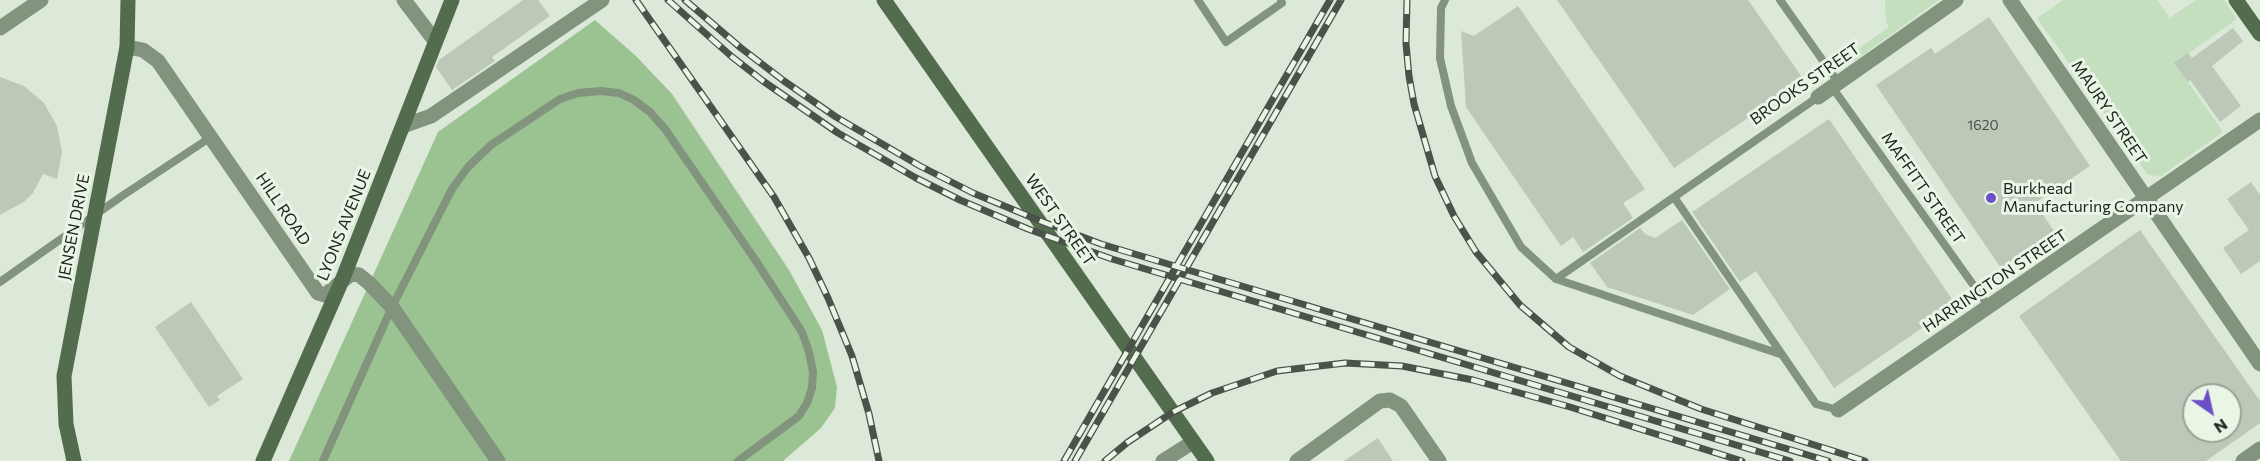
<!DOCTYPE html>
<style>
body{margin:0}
#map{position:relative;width:2260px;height:461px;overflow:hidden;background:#dce9d9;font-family:Commissioner,sans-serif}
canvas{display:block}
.north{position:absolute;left:2182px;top:383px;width:60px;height:60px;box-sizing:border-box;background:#e9f6e6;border:2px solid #99a397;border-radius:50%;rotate:146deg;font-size:16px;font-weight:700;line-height:24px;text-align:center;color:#222721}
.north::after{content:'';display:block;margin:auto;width:21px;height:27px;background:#6c4ec7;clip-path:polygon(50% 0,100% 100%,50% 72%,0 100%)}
</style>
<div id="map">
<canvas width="2260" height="461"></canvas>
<div class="north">N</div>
</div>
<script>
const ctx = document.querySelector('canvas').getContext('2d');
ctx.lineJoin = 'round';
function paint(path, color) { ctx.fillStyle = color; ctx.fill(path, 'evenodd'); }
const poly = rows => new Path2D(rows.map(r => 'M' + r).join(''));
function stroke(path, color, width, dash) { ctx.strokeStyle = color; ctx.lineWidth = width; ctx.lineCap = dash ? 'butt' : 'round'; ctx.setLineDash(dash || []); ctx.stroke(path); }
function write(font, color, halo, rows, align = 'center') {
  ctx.font = font + ' Commissioner,sans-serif'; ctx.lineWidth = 6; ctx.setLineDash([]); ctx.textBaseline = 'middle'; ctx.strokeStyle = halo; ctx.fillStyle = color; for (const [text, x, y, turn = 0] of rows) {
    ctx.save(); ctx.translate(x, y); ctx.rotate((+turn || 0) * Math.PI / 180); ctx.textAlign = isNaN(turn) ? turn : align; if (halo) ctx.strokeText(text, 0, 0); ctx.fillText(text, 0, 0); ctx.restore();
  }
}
const green = poly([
 [1885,0,1939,0,1854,61,1850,55,1889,27,1886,22],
 [2063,0,2157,0,2170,18,2196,0,2224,0,2237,19,2175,63,2223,132,2161,176,2148,175,2037,18]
]);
const water = poly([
 [595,20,636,56,672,94,789,270,822,330,837,387,835,408,821,428,783,461,289,461,438,132]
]);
const building = poly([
 [523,0,538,0,550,16,492,57,495,61,452,90,436,67,439,60],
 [1557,0,1748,0,1804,80,1674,168],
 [1518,6,1645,189,1623,203,1633,218,1583,252,1573,237,1561,246,1466,107,1461,31,1474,36],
 [1989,17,2090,166,2035,203,2054,231,2001,268,1876,85,1931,48,1935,54],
 [2233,28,2243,41,2212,66,2241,106,2220,122,2190,80,2188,82,2174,63,2188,53,2192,58],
 [0,77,24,86,44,103,57,126,62,152,57,179,43,174,33,193,25,201,0,215],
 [1829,119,1956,305,1834,388,1756,271,1740,282,1692,212],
 [2251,182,2260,195,2260,261,2241,274,2223,248,2249,230,2227,199],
 [1682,220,1730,289,1693,315,1607,287,1590,263,1640,228,1645,234,1655,238],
 [2140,230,2260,401,2260,423,2206,461,2121,461,2019,316],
 [2194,395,2230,395,2230,431,2194,431],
 [191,302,243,379,217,396,220,400,209,407,155,327],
 [1378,438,1393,461,1344,461]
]);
const lane = poly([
 [1198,0,1226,42,1282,3,1281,0],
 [1445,0,1441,8,1440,58,1451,106,1472,163,1521,247,1556,279,1818,97],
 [1780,0,1838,82],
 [1832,87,1989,307],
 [1674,197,1816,404,1838,410],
 [1556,279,1780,354],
 [0,282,122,196,211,137],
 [323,461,392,307,452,189,468,167,491,145,560,99,578,93,601,91,619,93,634,100,650,112,665,129,756,261,802,332,809,352,813,372,812,388,807,403,799,416,738,461]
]);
const street = poly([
 [404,0,435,41],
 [2010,0,2260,364],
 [0,28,41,0],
 [127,47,143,50,158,61,318,293,325,295,351,274,359,275,369,283,392,307,498,461],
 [1818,97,1956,0],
 [403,126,431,116,602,0],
 [1838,410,2260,120],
 [1163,461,1193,442],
 [1297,461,1380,401,1390,400,1401,406,1439,461],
 [2243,461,2260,449]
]);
const secondary = poly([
 [884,0,1207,461],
 [2236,0,2260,34],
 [74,461,66,424,64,376,127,47,128,0],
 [263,461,343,278,452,0]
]);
const rail = poly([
 [636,0,774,197,809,258,828,298,852,356,869,414,879,461],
 [668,0,731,56,763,81,838,133,916,178,960,200,1028,229,1112,259,1790,461],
 [685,0,741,48,784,81,836,117,920,166,973,193,1038,220,1101,244,1828,461],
 [1407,0,1406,44,1409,76,1414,104,1435,176,1454,216,1476,252,1520,305,1569,347,1620,376,1701,409,1865,461],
 [1064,461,1330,0],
 [1075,461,1341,0],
 [1105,461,1128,442,1173,412,1212,393,1277,371,1345,363,1402,366,1473,380,1570,407,1742,461]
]);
const markers = [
 [1991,198,6,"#6c4ec7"]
];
const numberNames = [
 ["1620",1983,125]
];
const streetNames = [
 ["BROOKS STREET",1805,84,-35],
 ["MAURY STREET",2109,112,56],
 ["MAFFITT STREET",1923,188,55],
 ["HILL ROAD",283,209,56],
 ["WEST STREET",1060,220,55],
 ["LYONS AVENUE",344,225,-68],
 ["JENSEN DRIVE",74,227,-79],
 ["HARRINGTON STREET",1995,281,-34]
];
const poiNames = [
 ["Burkhead",2003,189],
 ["Manufacturing Company",2003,207]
];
paint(green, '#c3dfbe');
paint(water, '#9bc392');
paint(building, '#bcc9b9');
stroke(lane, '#82937e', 8);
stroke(street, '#82937e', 15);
stroke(secondary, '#536c4e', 15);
stroke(rail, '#4b524a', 7);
stroke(rail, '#e9f6e6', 4.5, [14]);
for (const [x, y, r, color] of markers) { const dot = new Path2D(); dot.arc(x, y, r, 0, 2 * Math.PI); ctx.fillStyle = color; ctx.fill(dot); stroke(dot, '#e9f6e6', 2); }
write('14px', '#485047', null, numberNames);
write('16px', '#222721', '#e9f6e6', streetNames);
write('16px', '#222721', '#e9f6e6', poiNames, 'left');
</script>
